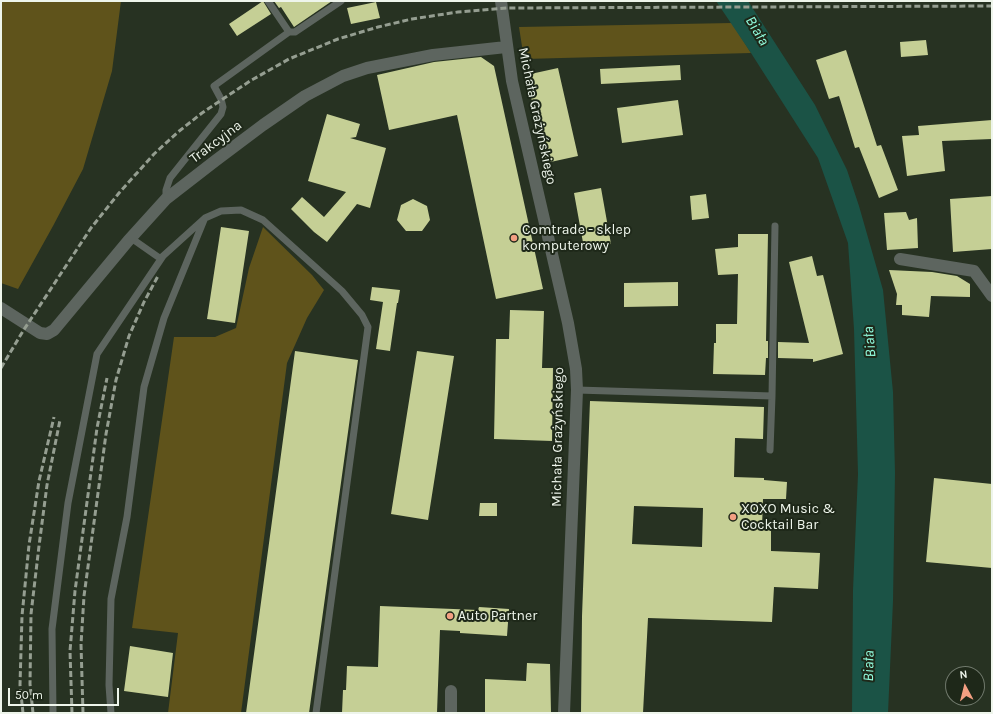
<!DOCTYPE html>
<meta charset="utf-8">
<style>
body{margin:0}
#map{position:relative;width:993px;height:714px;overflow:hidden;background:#273222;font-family:Karla,sans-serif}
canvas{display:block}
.frame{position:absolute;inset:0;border:2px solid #eef5eb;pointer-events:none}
.north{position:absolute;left:945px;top:666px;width:40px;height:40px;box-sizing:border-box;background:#1e2819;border:1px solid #717a6d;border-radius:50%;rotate:353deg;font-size:11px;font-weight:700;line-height:16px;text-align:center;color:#eef5eb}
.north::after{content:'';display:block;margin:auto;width:14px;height:18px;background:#f39f82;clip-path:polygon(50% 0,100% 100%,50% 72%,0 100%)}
.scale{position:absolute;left:8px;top:688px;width:111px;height:18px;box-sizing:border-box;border:2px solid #eef5eb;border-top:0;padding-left:5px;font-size:12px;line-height:14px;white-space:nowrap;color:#eef5eb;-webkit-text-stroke:3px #1e2819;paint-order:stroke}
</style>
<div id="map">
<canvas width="993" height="714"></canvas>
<div class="frame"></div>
<div class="north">N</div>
<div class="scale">50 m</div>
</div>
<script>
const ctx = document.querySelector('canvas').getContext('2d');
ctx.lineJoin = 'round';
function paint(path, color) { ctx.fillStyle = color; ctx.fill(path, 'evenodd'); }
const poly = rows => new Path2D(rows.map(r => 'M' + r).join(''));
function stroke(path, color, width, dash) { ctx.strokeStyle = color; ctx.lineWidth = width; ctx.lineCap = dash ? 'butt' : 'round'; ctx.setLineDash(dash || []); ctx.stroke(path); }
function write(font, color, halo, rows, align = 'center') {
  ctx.font = font + ' Karla,sans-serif'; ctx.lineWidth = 4; ctx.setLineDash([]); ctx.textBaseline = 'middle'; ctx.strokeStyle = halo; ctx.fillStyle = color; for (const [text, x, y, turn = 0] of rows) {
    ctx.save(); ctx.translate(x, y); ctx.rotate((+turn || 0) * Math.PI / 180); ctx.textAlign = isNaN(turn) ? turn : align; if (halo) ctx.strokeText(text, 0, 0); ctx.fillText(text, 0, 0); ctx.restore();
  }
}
const green = poly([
 [1,1,121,1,112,71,83,169,53,226,18,289,1,283],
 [732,23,751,53,524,59,519,27],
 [263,227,312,275,324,290,307,318,287,363,241,713,168,713,178,633,132,628,174,337,215,337,236,328,249,268]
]);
const water = poly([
 [716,1,748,1,815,105,847,170,859,206,883,290,893,392,895,473,893,601,888,713,852,713,853,590,858,474,854,329,848,243,818,158,751,53]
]);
const building = poly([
 [263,1,271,14,237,36,229,24],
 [274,1,332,1,294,27,281,7,279,8],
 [376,2,380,18,351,24,347,8],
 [926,40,928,55,901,57,900,42],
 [846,50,877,146,881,145,898,190,879,198,859,147,855,148,839,96,829,99,816,60],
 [481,57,494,66,543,289,496,299,457,115,389,130,377,75,434,62],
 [680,65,681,80,601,84,600,69],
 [558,68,578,156,546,163,526,75],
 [678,100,683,135,622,143,617,108],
 [327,114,360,124,356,137,350,138,386,148,370,208,357,204,327,242,314,232,291,209,302,197,324,217,346,192,308,181],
 [992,120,992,139,942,141,945,171,907,176,902,136,919,135,918,126],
 [601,188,611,244,584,248,574,193],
 [706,194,709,218,692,220,690,196],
 [992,196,992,249,953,252,950,199],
 [413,199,427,206,430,220,422,231,406,231,397,220,401,205],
 [906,212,909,220,917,218,918,248,887,250,884,213],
 [221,227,249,231,235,323,207,319],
 [738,234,768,234,766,341,768,341,768,358,766,358,765,375,713,374,714,343,716,343,716,324,737,324,738,274,718,275,715,249,738,247],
 [812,256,817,276,823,275,843,354,813,362,813,359,778,358,778,342,809,343,789,262],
 [889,270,932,272,957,276,970,284,970,297,931,296,929,317,902,315,902,305,896,305,897,294],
 [678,282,678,306,624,307,624,283],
 [372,287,400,290,398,303,397,303,390,351,376,349,383,302,370,300],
 [510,310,544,311,542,368,553,368,552,441,494,439,496,339,509,339],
 [295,351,358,360,309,713,246,713],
 [417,351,454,356,428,520,391,514],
 [590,401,764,407,763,439,735,438,734,477,764,478,764,480,787,482,786,499,763,499,762,527,771,527,771,551,820,553,818,589,774,587,772,622,648,618,643,713,581,713,582,616],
 [634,506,703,508,702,547,632,544],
 [934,478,992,484,992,568,926,562],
 [480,503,497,503,497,516,479,516],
 [380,606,478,610,479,607,509,609,507,636,460,633,460,631,440,630,437,713,342,713,343,690,346,690,347,666,378,667],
 [130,646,173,653,168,697,124,691],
 [527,663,550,664,551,713,485,713,485,679,526,681]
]);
const lane = poly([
 [268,1,289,32],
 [166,199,166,190,170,178,221,114,223,107,221,99,214,86,289,32,295,32,341,1],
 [131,238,161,259],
 [577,390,772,396,770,450],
 [772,396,775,226],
 [53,713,52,629,68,503,97,354,163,256,205,218,221,211,241,210,263,220,342,291,362,315,368,327,316,713],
 [111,713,109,685,111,599,127,517,144,387,164,318,204,220]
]);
const street = poly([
 [501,1,512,81,568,323,576,369,577,390,564,713],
 [900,259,974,271,992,296],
 [1,308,40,333,47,334,54,330,128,241,166,199,215,161,263,125,305,96,343,76,367,68,433,55,506,47],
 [451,713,451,691]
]);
const rail = poly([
 [1,368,23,331,91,228,119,193,154,154,178,132,202,113,250,81,289,59,338,39,378,27,412,19,458,12,507,8,992,6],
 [23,713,20,685,22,616,29,545,39,481,54,417],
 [33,713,30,684,31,614,39,546,47,485,60,420],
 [72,713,70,651,75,591,97,428,107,378],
 [83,713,81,644,84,596,106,434,116,380,129,336,144,302,158,276]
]);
const markers = [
 [514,238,4,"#f39f82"],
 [733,517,4,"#f39f82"],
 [450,616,4,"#f39f82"]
];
const streetNames = [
 ["Michała Grażyńskiego",537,116,78],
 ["Trakcyjna",216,142,-37],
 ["Michała Grażyńskiego",558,437,-89]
];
const poiNames = [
 ["Comtrade - sklep",522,230],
 ["komputerowy",522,246],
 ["XOXO Music &",741,509],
 ["Cocktail Bar",741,525],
 ["Auto Partner",458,616]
];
const waterNames = [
 ["Biała",757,31,59],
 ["Biała",870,342,-95],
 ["Biała",869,666,-89]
];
paint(green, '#5f531b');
paint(water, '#1b5346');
paint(building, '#c5cf95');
stroke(lane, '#5d655f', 7);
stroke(street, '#5d655f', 12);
stroke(rail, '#959e91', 3, [6, 3]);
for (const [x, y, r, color] of markers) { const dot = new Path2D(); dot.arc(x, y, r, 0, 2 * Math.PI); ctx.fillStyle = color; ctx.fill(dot); stroke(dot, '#1e2819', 1.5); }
write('14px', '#eef5eb', '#1e2819', streetNames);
write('14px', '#eef5eb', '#1e2819', poiNames, 'left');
write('italic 15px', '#91fcde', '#1e2819', waterNames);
</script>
